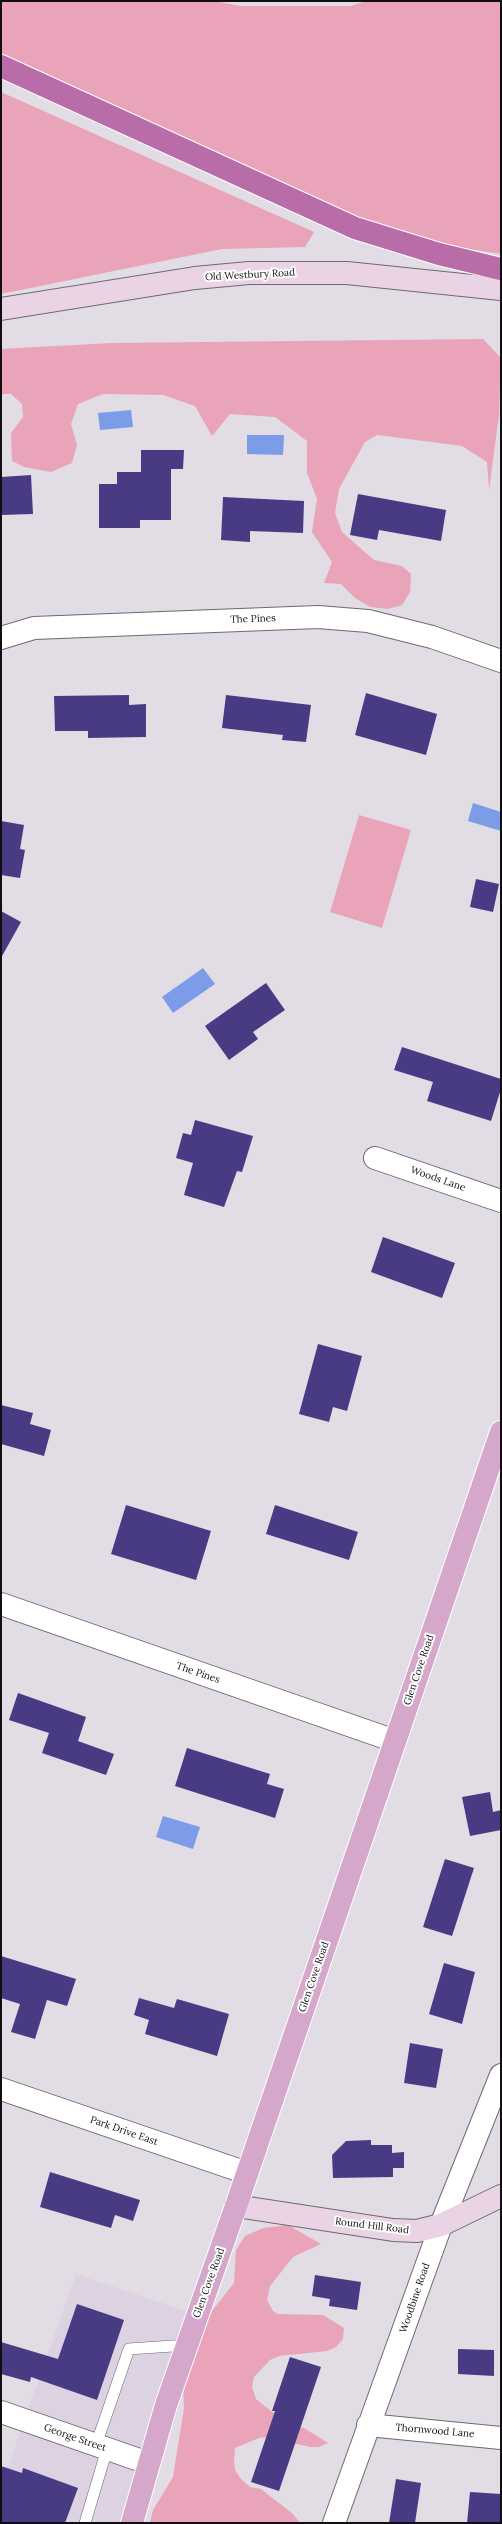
<!DOCTYPE html>
<style>
body{margin:0}
#map{position:relative;width:502px;height:2524px;overflow:hidden;background:#e2dce5;font-family:Lora,serif}
canvas{display:block}
.frame{position:absolute;inset:0;border:2px solid #100e11;pointer-events:none}
</style>
<div id="map">
<canvas width="502" height="2524"></canvas>
<div class="frame"></div>
</div>
<script>
const ctx = document.querySelector('canvas').getContext('2d');
ctx.lineJoin = 'round';
function paint(path, color) { ctx.fillStyle = color; ctx.fill(path, 'evenodd'); }
const poly = rows => new Path2D(rows.map(r => 'M' + r).join(''));
function stroke(path, color, width, dash) { ctx.strokeStyle = color; ctx.lineWidth = width; ctx.lineCap = dash ? 'butt' : 'round'; ctx.setLineDash(dash || []); ctx.stroke(path); }
function write(font, color, halo, rows, align = 'center') {
  ctx.font = font + ' Lora,serif'; ctx.lineWidth = 4; ctx.setLineDash([]); ctx.textBaseline = 'middle'; ctx.strokeStyle = halo; ctx.fillStyle = color; for (const [text, x, y, turn = 0] of rows) {
    ctx.save(); ctx.translate(x, y); ctx.rotate((+turn || 0) * Math.PI / 180); ctx.textAlign = isNaN(turn) ? turn : align; if (halo) ctx.strokeText(text, 0, 0); ctx.fillText(text, 0, 0); ctx.restore();
  }
}
const built = poly([
 [76,2274,198,2315,132,2523,1,2523,1,2486]
]);
const green = poly([
 [1,1,214,1,241,6,351,6,366,1,501,2,501,254,438,244,336,212,1,59],
 [1,92,314,232,305,247,222,249,1,294],
 [483,339,501,358,499,415,489,490,487,462,462,446,377,435,365,442,339,489,335,513,342,532,374,560,402,566,411,574,410,592,402,605,388,609,370,607,355,598,341,584,324,583,332,562,312,532,317,499,307,473,307,441,275,417,230,414,212,436,195,406,163,395,103,394,78,404,71,424,77,445,72,463,51,472,24,467,12,461,11,433,23,417,22,404,11,394,1,394,1,349,111,343],
 [359,815,411,830,382,928,330,912],
 [288,2225,321,2244,293,2257,270,2286,267,2300,273,2311,278,2314,323,2315,344,2328,343,2339,336,2347,327,2351,279,2356,270,2360,254,2377,252,2387,256,2399,286,2423,304,2428,328,2443,319,2447,311,2447,292,2443,277,2436,259,2438,235,2448,234,2462,235,2470,241,2479,250,2487,261,2489,293,2514,300,2523,150,2523,153,2510,173,2477,184,2408,183,2383,190,2355,212,2311,234,2283,236,2250,245,2236,263,2228]
]);
const water = poly([
 [131,410,133,427,100,430,98,413],
 [247,435,284,435,283,455,247,454],
 [473,803,501,812,501,831,468,821],
 [203,968,215,984,173,1013,162,997],
 [163,1816,200,1827,193,1849,156,1837]
]);
const building = poly([
 [141,450,184,450,183,469,171,469,171,520,140,520,140,528,99,528,99,484,117,484,117,472,141,472],
 [31,475,33,514,1,515,1,477],
 [358,494,446,510,441,541,379,530,377,540,350,535],
 [223,497,304,501,303,533,250,531,250,542,221,540],
 [366,693,437,714,426,755,355,735],
 [129,695,129,705,146,704,146,737,88,738,88,731,55,731,54,696],
 [226,695,311,705,306,742,282,740,283,735,222,728],
 [1,821,24,825,20,849,25,850,20,878,1,875],
 [476,879,499,884,493,912,470,907],
 [1,911,21,922,1,958],
 [266,983,285,1010,253,1032,258,1039,229,1060,205,1026],
 [402,1047,501,1079,501,1089,491,1121,427,1101,433,1082,394,1070],
 [195,1120,253,1136,242,1172,237,1171,224,1207,184,1195,193,1163,176,1158,183,1133,191,1135],
 [383,1237,455,1263,442,1298,371,1272],
 [318,1344,362,1356,347,1411,333,1407,329,1422,299,1414],
 [1,1405,33,1413,30,1424,51,1430,44,1456,1,1444],
 [126,1505,211,1531,196,1580,111,1554],
 [275,1505,358,1532,349,1560,266,1534],
 [18,1693,86,1717,78,1741,114,1754,106,1775,42,1753,49,1733,9,1720],
 [187,1748,270,1774,267,1784,284,1789,275,1818,175,1786],
 [490,1792,493,1812,501,1810,501,1830,470,1836,462,1797],
 [445,1859,474,1868,452,1936,423,1927],
 [1,1956,76,1979,67,2006,47,2000,35,2039,11,2032,20,2004,1,1998],
 [444,1963,475,1972,462,2024,429,2014],
 [139,1998,174,2008,177,1999,229,2014,217,2056,145,2034,149,2020,134,2015],
 [410,2043,443,2049,436,2088,404,2083],
 [371,2140,371,2145,392,2145,392,2153,404,2152,404,2168,393,2168,393,2177,333,2178,332,2155,346,2141],
 [50,2172,140,2200,133,2221,115,2215,111,2228,40,2207],
 [315,2275,361,2282,357,2310,329,2306,330,2299,312,2296],
 [77,2304,124,2320,97,2400,31,2377,30,2382,1,2374,1,2342,58,2359],
 [458,2349,494,2350,494,2376,458,2374],
 [290,2357,321,2367,279,2491,251,2482,275,2411,272,2411],
 [1,2466,22,2473,23,2468,78,2488,65,2523,1,2523],
 [396,2479,421,2483,415,2523,389,2523],
 [470,2492,501,2494,501,2523,467,2523]
]);
const lane = poly([
 [96,2445,129,2349,187,2345],
 [85,2523,107,2449]
]);
const street = poly([
 [1,638,34,628,318,617,368,621,432,637,501,661],
 [375,1158,501,1201],
 [1,1604,395,1741],
 [1,2089,247,2173],
 [1,2412,148,2463],
 [368,2425,501,2438],
 [334,2523,441,2225,501,2075]
]);
const secondary = poly([
 [1,309,195,278,249,273,347,273,501,289],
 [236,2206,393,2230,417,2231,441,2225,501,2196]
]);
const primary = poly([
 [132,2523,166,2405,236,2206,501,1432]
]);
const highway = poly([
 [1,66,355,228,439,254,501,269]
]);
const streetNames = [
 ["Old Westbury Road",250,275,-3],
 ["The Pines",253,619,-2],
 ["Woods Lane",438,1179,19],
 ["Glen Cove Road",419,1670,-71],
 ["The Pines",198,1673,19],
 ["Glen Cove Road",314,1977,-71],
 ["Park Drive East",124,2131,19],
 ["Round Hill Road",372,2226,7],
 ["Glen Cove Road",209,2283,-70],
 ["Woodbine Road",415,2298,-71],
 ["Thornwood Lane",435,2431,5],
 ["George Street",75,2438,19]
];
paint(built, '#dcd2e2');
paint(green, '#e9a4ba');
paint(water, '#7c9ce8');
paint(building, '#493b83');
stroke(lane, '#6e6971', 12);
stroke(street, '#6e6971', 24);
stroke(secondary, '#6e6971', 24);
stroke(primary, '#fff', 24);
stroke(highway, '#fff', 24);
stroke(lane, '#fff', 11);
stroke(street, '#fff', 22);
stroke(secondary, '#ead3e5', 22);
stroke(primary, '#d5a7cb', 22);
stroke(highway, '#b96da8', 22);
write('10px', '#100e11', '#fff', streetNames);
</script>
